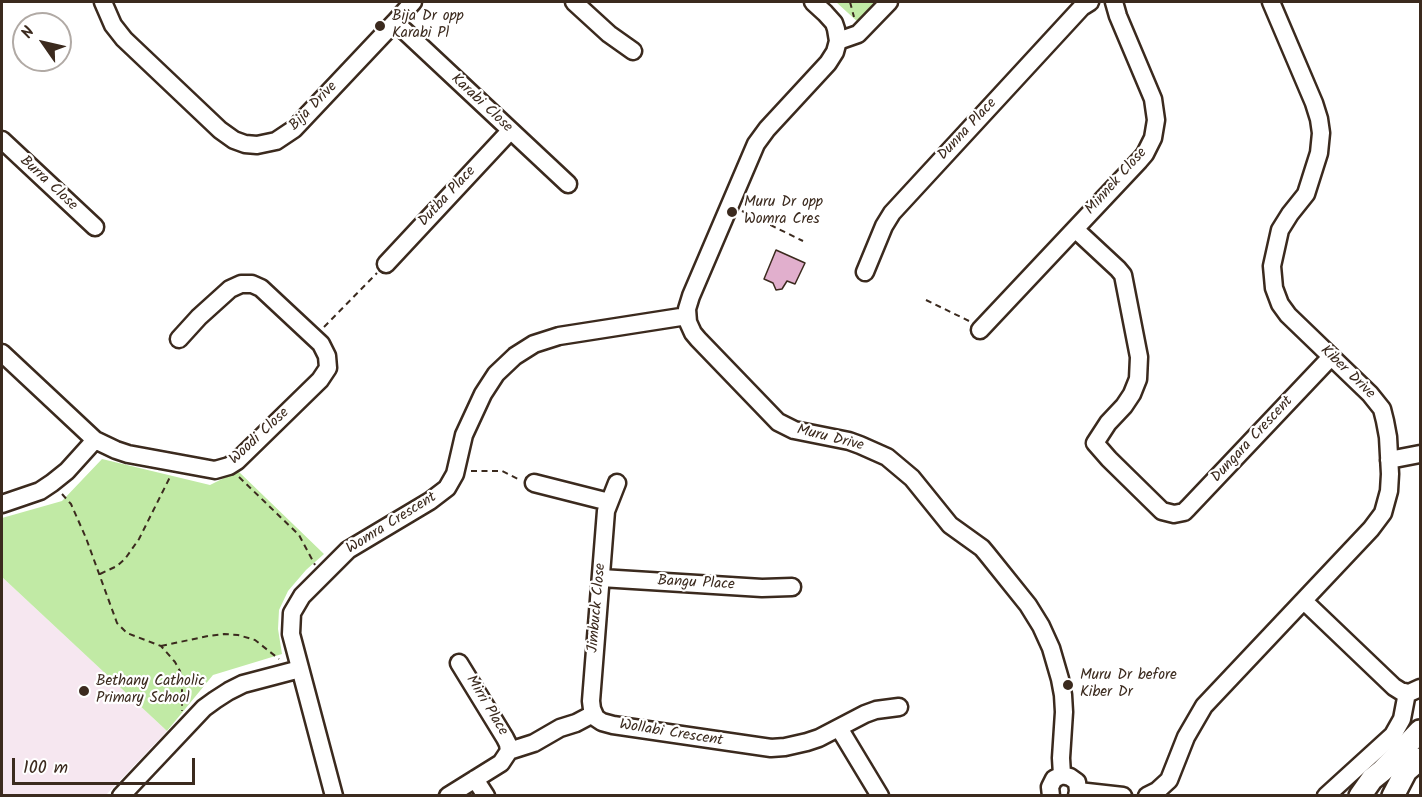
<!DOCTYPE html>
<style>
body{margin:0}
#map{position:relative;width:1422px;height:797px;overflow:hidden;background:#fff;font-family:Kalam,sans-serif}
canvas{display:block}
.frame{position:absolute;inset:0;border:3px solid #3b2a1e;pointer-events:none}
.north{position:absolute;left:12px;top:12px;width:60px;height:60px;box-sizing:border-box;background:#fff;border:2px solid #b1aaa5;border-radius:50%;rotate:304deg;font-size:16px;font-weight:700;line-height:24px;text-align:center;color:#3b2a1e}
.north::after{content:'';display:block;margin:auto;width:21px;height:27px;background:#3b2a1e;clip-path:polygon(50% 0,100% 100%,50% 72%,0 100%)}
.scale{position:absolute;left:12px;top:758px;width:183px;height:27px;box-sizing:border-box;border:3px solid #3b2a1e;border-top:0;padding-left:8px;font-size:18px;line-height:21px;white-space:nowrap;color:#3b2a1e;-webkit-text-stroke:4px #fff;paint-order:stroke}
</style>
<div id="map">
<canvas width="1422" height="797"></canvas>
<div class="frame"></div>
<div class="north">N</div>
<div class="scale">100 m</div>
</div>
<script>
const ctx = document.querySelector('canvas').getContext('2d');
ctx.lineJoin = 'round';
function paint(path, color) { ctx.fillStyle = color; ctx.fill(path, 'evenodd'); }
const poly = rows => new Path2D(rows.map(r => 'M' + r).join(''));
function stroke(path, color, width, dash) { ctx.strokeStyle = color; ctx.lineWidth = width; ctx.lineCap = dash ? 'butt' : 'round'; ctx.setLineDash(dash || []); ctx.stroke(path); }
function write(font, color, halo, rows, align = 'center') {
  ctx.font = font + ' Kalam,sans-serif'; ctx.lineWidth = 4.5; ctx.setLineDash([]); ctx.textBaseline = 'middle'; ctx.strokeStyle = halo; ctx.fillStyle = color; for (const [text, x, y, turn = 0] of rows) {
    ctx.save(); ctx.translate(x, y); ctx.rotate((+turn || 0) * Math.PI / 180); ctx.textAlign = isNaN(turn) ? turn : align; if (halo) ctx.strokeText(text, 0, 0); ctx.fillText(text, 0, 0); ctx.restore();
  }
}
const built = poly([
 [2,577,167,731,106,795,2,795]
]);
const green = poly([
 [836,2,878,2,859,23],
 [102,459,210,485,238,471,324,554,306,570,288,591,279,610,278,629,282,654,213,675,167,731,2,577,2,518,62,501]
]);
const building = poly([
 [776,250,805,263,795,284,787,281,782,289,776,290,773,283,764,279,776,250]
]);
const path = poly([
 [850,2,854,17],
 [742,211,803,241],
 [926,300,969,321],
 [324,327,377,273],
 [471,471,502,471,520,480],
 [239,477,299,535,315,565],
 [62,494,71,504,86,538,117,623,127,633,161,646,175,662,180,671,182,685,182,711],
 [100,574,117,566,125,559,139,539,170,477],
 [161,646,208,636,224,634,238,635,255,640,279,659]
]);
const minor = poly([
 [103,2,113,25,124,39,220,130,234,140,245,144,257,145,276,141,294,129,395,22,413,2],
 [574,2,609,34,633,51],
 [813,2,825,13,834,23,836,29,838,41,835,52,828,63,767,129,756,144,691,296,687,309,688,322,693,333,698,339,778,422,794,430,849,441,860,445,887,457,912,478,950,525,982,548,987,554,1028,605,1041,626,1051,648,1060,679,1063,695,1064,712,1061,758,1062,775],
 [395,22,568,184],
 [838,41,858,34,889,2],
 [2,140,95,227],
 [1075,229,1118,269,1123,275,1139,357,1138,379,1132,394,1124,406,1108,423,1095,443,1109,459,1162,511,1174,514,1184,512,1188,508,1331,357],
 [386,264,510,131],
 [865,272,884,226,892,213,1082,7,1090,2],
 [980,330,1139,161,1145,154,1153,138,1156,120,1153,99,1118,16,1114,2],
 [2,353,95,440,116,450,128,454,215,470,229,466,237,461,320,380,328,368,327,356,321,344,261,288,252,284,241,284,230,289,199,317,179,339],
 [1389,460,1420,454],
 [534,483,609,502],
 [617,483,606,511,591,701,592,709,596,718,602,722,613,725,771,748,785,747,807,742,819,738,865,714,876,710,899,707],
 [2,504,40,491,52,483,67,471,95,440],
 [601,578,762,588,792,587],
 [1304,601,1394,687,1402,692,1409,693,1420,688],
 [459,663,505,738,508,744,509,751],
 [839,728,880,796],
 [475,779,486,796],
 [1078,791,1123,796],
 [121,796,204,708,215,700,229,691,243,684,300,669],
 [334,796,291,634,292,613,302,596,348,550,430,501,447,488,455,474,464,435,483,394,496,374,515,356,534,344,559,336,687,316],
 [448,796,501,763,509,751,534,743,560,728,576,723,593,714],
 [1051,796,1050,787,1054,779,1062,775,1070,777,1077,782,1078,791,1077,796],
 [1147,796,1157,791,1169,780,1186,737,1204,706,1371,529,1383,513,1389,491,1390,474,1388,437,1385,421,1382,409,1370,394,1288,315,1280,304,1274,288,1272,266,1280,230,1290,214,1306,194,1319,153,1321,133,1319,119,1314,103,1271,2],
 [1326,796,1393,735,1402,719,1406,698,1405,692]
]);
const major = poly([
 [1360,796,1372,779,1382,771,1420,731],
 [1393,796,1406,771,1420,759]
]);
const markers = [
 [380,26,6,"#3b2a1e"],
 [732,212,6,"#3b2a1e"],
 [1068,685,6,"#3b2a1e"],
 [84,691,6,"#3b2a1e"]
];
const poiNames = [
 ["Bija Dr opp",392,17],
 ["Karabi Pl",392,34],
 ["Muru Dr opp",744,203],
 ["Womra Cres",744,220],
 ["Muru Dr before",1080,676],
 ["Kiber Dr",1080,693],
 ["Bethany Catholic",96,682],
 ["Primary School",96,699]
];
const streetNames = [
 ["Karabi Close",481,104,43],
 ["Bija Drive",314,107,-46],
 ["Dunna Place",968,130,-47],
 ["Minnek Close",1117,182,-48],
 ["Burra Close",48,184,43],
 ["Dutba Place",448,197,-47],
 ["Kiber Drive",1347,373,44],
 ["Woodi Close",260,437,-43],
 ["Muru Drive",830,439,14],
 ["Dungara Crescent",1253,440,-47],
 ["Womra Crescent",392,524,-32],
 ["Bangu Place",696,584,3],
 ["Jimbuck Close",598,608,-85],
 ["Mirri Place",486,706,59],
 ["Wollabi Crescent",671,734,9]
];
paint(built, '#f6e7f0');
paint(green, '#c1eaa5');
paint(building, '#e1afcd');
stroke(building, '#3b2a1e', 1.5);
stroke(minor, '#3b2a1e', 21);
stroke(major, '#3b2a1e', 26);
stroke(path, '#3b2a1e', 2, [6, 4.5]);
stroke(minor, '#fff', 16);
stroke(major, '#fff', 21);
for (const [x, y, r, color] of markers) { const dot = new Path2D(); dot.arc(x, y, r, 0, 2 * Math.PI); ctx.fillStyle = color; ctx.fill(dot); stroke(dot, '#fff', 2); }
write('15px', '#3b2a1e', '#fff', poiNames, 'left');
write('15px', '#3b2a1e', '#fff', streetNames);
</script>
